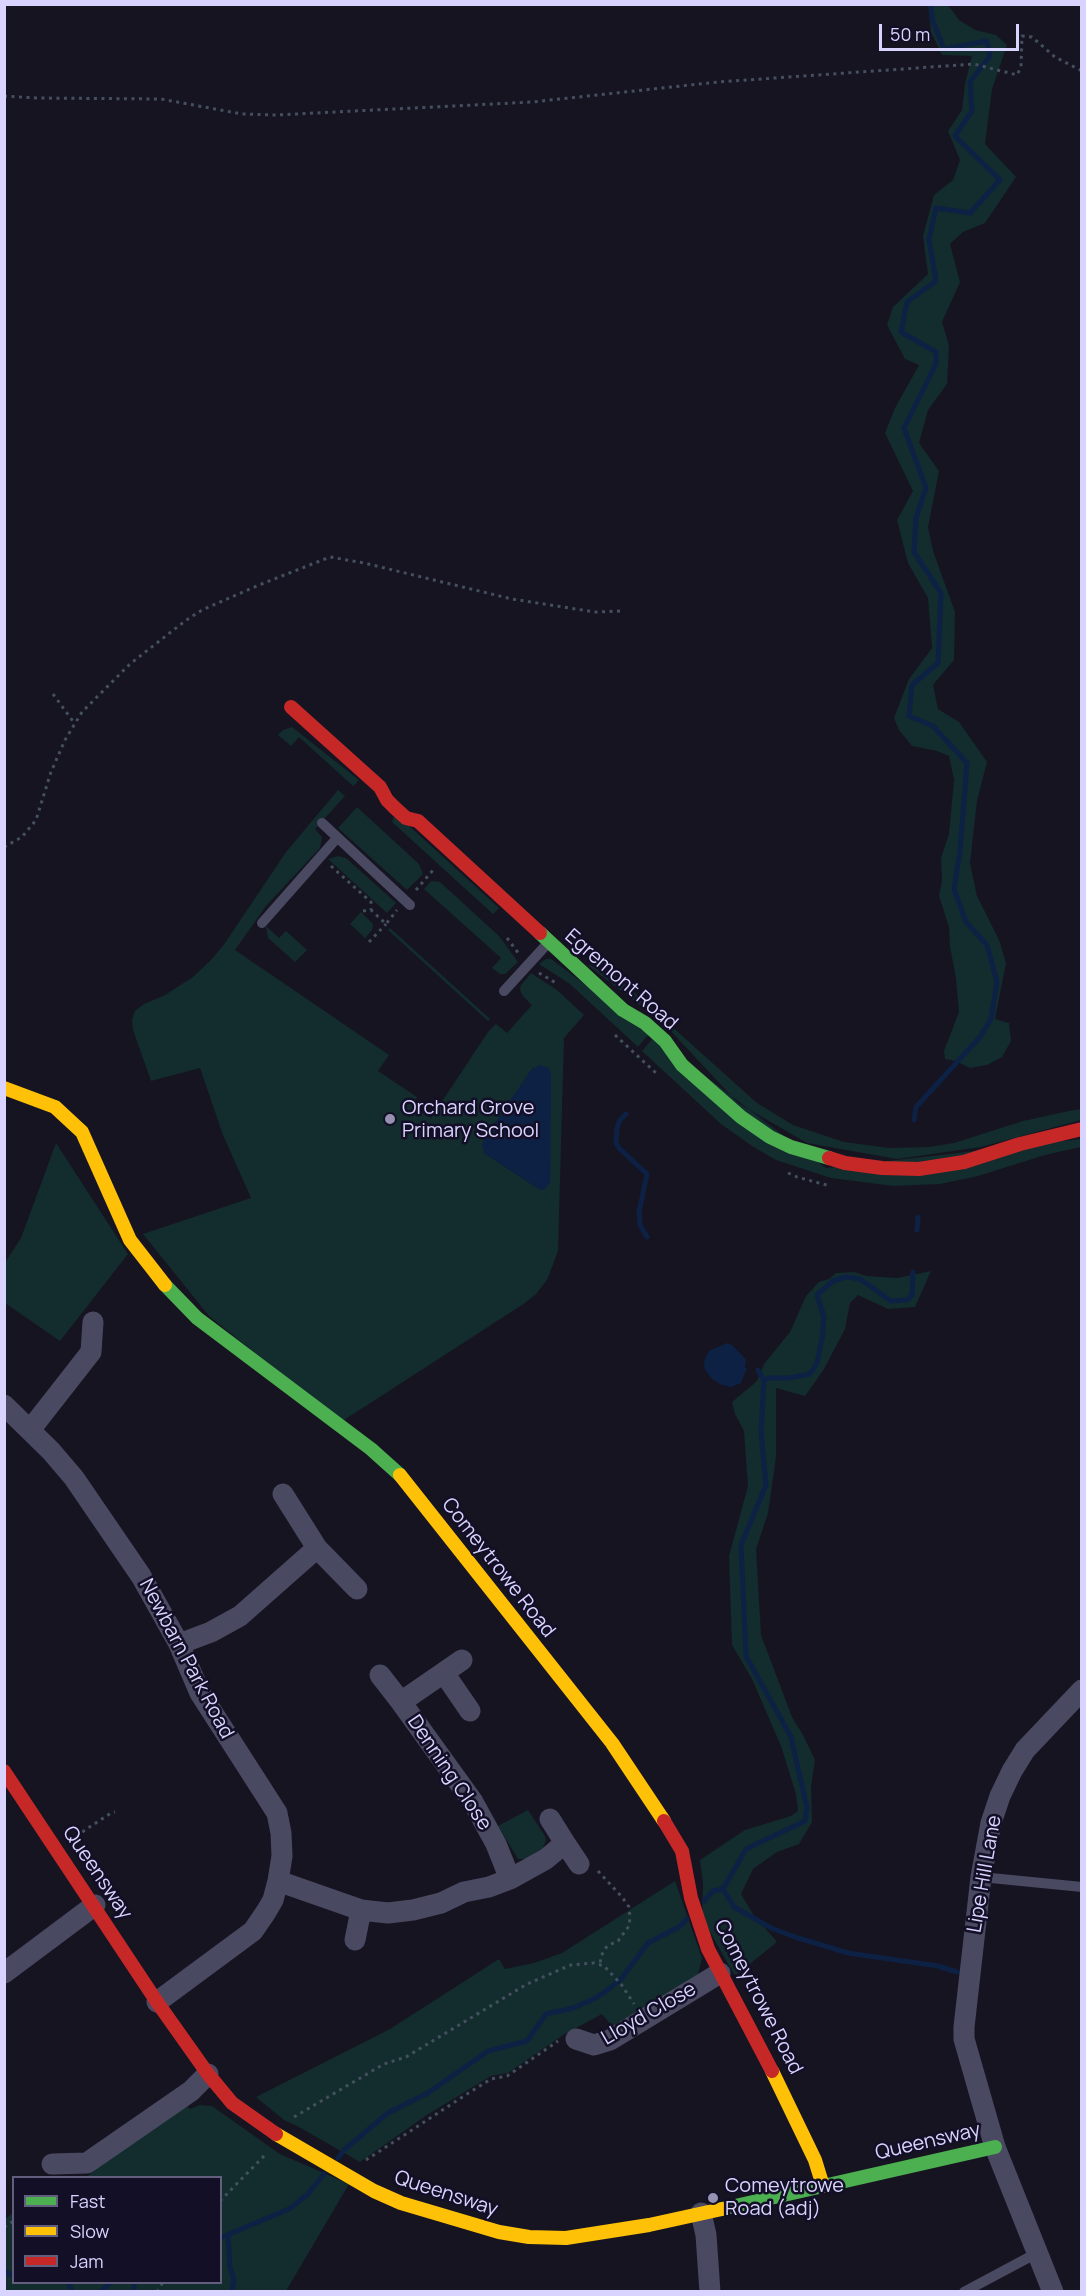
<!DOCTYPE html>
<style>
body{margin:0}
#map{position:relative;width:1086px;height:2296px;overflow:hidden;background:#161421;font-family:Manrope,sans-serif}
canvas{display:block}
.frame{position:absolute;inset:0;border:6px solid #d9d4ff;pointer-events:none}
.legend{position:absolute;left:12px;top:2176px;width:210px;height:108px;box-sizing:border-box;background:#130f26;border:2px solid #625e7d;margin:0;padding:8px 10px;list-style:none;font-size:18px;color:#d9d4ff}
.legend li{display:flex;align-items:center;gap:12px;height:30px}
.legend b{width:30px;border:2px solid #625e7d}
.scale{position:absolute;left:879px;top:24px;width:140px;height:27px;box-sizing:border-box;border:3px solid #d9d4ff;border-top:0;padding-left:8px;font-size:18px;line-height:21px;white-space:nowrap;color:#d9d4ff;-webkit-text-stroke:4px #130f26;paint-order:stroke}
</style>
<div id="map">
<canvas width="1086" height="2296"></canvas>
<div class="frame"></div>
<ul class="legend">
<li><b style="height:8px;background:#4caf50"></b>Fast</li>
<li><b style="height:8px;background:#ffc107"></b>Slow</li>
<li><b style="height:8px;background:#c62828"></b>Jam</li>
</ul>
<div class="scale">50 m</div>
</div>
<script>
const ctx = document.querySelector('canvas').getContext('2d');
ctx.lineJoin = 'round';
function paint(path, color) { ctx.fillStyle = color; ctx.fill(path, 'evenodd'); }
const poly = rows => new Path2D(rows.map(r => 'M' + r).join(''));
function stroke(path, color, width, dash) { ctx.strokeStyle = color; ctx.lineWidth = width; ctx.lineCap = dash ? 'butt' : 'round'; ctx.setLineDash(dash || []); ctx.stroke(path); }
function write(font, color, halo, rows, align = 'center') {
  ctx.font = font + ' Manrope,sans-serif'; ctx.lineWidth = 5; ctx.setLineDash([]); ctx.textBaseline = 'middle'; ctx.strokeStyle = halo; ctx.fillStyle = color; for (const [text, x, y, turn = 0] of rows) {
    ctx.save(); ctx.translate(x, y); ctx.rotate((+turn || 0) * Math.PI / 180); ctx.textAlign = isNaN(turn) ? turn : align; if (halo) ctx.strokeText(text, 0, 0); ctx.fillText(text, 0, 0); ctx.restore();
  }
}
const green = poly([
 [928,5,948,5,959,20,975,30,996,35,1007,45,992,89,985,144,1016,177,985,223,963,232,950,244,960,282,942,322,949,345,947,384,928,410,919,443,939,471,928,527,933,551,955,612,954,660,933,685,938,709,959,722,987,762,977,801,970,863,977,896,999,940,1006,963,995,1019,1009,1023,1011,1041,1002,1057,987,1065,970,1068,956,1061,945,1059,944,1051,959,1012,956,978,950,947,949,927,939,896,942,881,941,858,949,834,954,780,949,756,937,751,912,746,899,730,894,718,909,679,932,648,928,598,908,563,897,520,913,491,885,433,895,408,919,365,905,359,887,325,893,307,928,274,923,236,934,195,953,180,960,160,948,131,962,110,965,84,972,56,942,55,931,32],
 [292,727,359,780,353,786,299,737,291,746,278,735,283,730],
 [338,790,345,796,315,829,322,837,320,848,266,906,235,950,389,1055,378,1071,417,1097,413,1106,431,1118,488,1032,496,1024,507,1033,532,1005,523,996,520,990,521,985,531,973,557,990,584,1015,564,1038,558,1251,547,1280,536,1294,525,1303,341,1422,209,1316,143,1234,251,1198,223,1135,200,1068,151,1081,133,1030,132,1020,135,1011,144,1004,165,995,193,977,212,959,225,943,286,852],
 [534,1067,541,1190,484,1153,484,1139],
 [357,807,419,864,423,874,407,890,338,828],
 [395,813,499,908,493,914,392,822],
 [338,856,346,858,396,903,387,913,328,859],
 [431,881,440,882,499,936,518,962,505,974,500,974,492,968,501,958,424,889],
 [361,912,373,924,372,930,365,938,350,924],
 [266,926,279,938,286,931,307,950,295,962,268,938],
 [390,928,490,1019,488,1021,388,930],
 [546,959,551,959,650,1033,638,1047,570,984,539,964],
 [586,964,614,974,661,1017,661,1021],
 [669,1024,757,1103,793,1125,844,1142,889,1148,929,1147,954,1143,1023,1121,1069,1111,1081,1109,1081,1120,981,1147,897,1159,807,1143,738,1103,665,1025],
 [654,1037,826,1168,1081,1139,1081,1147,1045,1155,978,1176,940,1184,894,1186,831,1178,776,1160,752,1146,721,1124,642,1051],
 [56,1143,128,1254,60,1341,5,1303,4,1264,21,1238],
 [931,1271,915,1307,888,1309,858,1295,850,1303,845,1329,824,1369,805,1396,776,1388,776,1457,768,1513,756,1549,761,1635,792,1717,803,1735,815,1760,811,1787,812,1822,799,1844,777,1852,753,1869,741,1894,753,1914,777,1942,735,1976,702,1918,703,1884,700,1860,745,1830,791,1816,798,1811,796,1794,781,1746,752,1679,732,1645,729,1556,748,1486,744,1431,735,1414,732,1402,757,1381,764,1364,790,1332,806,1296,819,1282,829,1279,836,1273,854,1272,866,1276,897,1278],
 [528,1810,545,1836,546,1841,542,1849,533,1855,526,1859,518,1859,498,1826],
 [675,1881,702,1958,696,1983,613,2027,602,2014,563,2035,508,2073,491,2076,427,2115,360,2162,299,2127,284,2120,256,2097,390,2029,499,1959,505,1969,534,1963,562,1953],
 [186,2105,190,2109,200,2105,212,2106,280,2154,349,2184,286,2291,5,2292,5,2219,13,2213,14,2282,220,2282,220,2178,86,2177]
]);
const water = poly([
 [540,1065,549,1068,551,1074,550,1183,545,1189,540,1190,484,1153,482,1145,484,1139,531,1070],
 [727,1343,732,1345,741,1354,746,1360,745,1368,747,1368,741,1383,731,1387,722,1385,712,1379,705,1370,704,1361,709,1351]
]);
const stream = poly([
 [626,1114,620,1120,617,1128,616,1143,619,1148,647,1174,639,1212,640,1225,647,1237],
 [914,1120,916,1107,980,1037,991,1019,997,982,987,945,966,922,954,889,960,851,967,763,933,726,909,716,912,685,938,663,941,593,914,552,916,518,926,488,904,428,936,364,936,352,901,332,907,302,936,281,929,239,936,208,970,213,1000,180,955,136,972,111,970,82,990,56,987,41,944,49,932,19,931,4],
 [917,1230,918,1217],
 [758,1370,764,1381],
 [723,1889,734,1907,771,1928,795,1937,848,1953,938,1966,957,1972],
 [704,1901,713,1891,723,1889,746,1849,805,1821,807,1808,791,1737,746,1656,741,1545,766,1485,761,1431,764,1381,768,1378,788,1378,810,1374,817,1363,822,1339,824,1317,817,1295,833,1281,846,1277,860,1279,891,1301,907,1300,912,1295,913,1272],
 [338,2158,345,2149,388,2113,428,2093,488,2051,527,2041,546,2014,573,2008,594,1999,606,1991,621,1979,648,1943,679,1927,687,1919],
 [228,2235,230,2267,234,2280,232,2292],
 [220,2238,289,2209,308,2194,324,2174],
 [4,2273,8,2273,14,2277],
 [68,2282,72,2292],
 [100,2292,111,2282],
 [134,2292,134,2282]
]);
const path = poly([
 [4,96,36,98,161,99,242,114,276,115,532,102,718,82,974,64,1017,75,1021,67,1022,36,1032,37,1055,57,1082,71],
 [53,694,75,724],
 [4,847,22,837,36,820,51,772,65,740,82,712,130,664,185,621,202,610,259,585,330,557,364,563,512,599,595,612,622,611],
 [331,866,371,902,371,910],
 [416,890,434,869],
 [363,911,371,910,386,924,397,910],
 [507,938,519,954],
 [369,942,386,924],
 [539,973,556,983],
 [615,1035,657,1074],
 [788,1173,797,1177,830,1186],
 [76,1836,111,1813,115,1812],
 [598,1871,622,1897,629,1907,630,1917,629,1926,618,1941,607,1946,601,1956,600,1965],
 [294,2117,384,2064,406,2057,527,1984,571,1965,594,1963,604,1966,621,1984,634,2004],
 [366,2160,467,2094,491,2079,507,2076,558,2041],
 [220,2201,265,2155],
 [4,2227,14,2221],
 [157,2292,163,2282]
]);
const lane = poly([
 [322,823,410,905],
 [262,923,337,838],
 [504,991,548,943],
 [981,1877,1082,1887],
 [964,2292,1037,2253]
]);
const street = poly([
 [4,1405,51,1451,74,1478,141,1576,179,1644,200,1693,277,1813,281,1833,282,1856,278,1881,273,1900,266,1912,253,1931,157,2002],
 [30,1430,91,1352,93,1322],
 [317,1548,357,1589],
 [179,1644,211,1632,240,1616,317,1548,283,1494],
 [462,1660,401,1702,473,1802,496,1844,510,1879],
 [444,1673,470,1711],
 [380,1675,401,1702],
 [550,1819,565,1843],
 [278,1881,361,1910,388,1913,413,1910,441,1903,464,1892,489,1887,510,1879,546,1859,565,1843,579,1864],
 [355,1940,361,1910],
 [4,1973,95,1905],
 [576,2039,594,2045,610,2040,720,1973],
 [52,2164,87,2163,191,2091,208,2074],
 [701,2213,706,2235,710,2292],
 [1053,2292,995,2147,964,2039,964,2027,981,1877,991,1823,1000,1796,1012,1771,1025,1750,1082,1690]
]);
const fast = poly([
 [540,933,623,1010,645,1023,665,1041,682,1065,741,1117,770,1137,791,1147,829,1158],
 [165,1285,197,1318,371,1449,400,1475],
 [722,2209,995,2147]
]);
const slow = poly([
 [4,1088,55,1107,82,1132,130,1240,165,1285],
 [400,1475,612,1743,664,1821],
 [772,2071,815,2160,823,2186],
 [276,2134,374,2191,401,2203,499,2232,529,2237,566,2238,649,2225,722,2209]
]);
const jam = poly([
 [291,707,380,787,387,800,395,808,406,818,418,821,540,933],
 [829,1158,845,1163,882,1168,919,1169,964,1162,1020,1144,1082,1129],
 [4,1771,157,2002,208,2074,232,2103,276,2134],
 [664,1821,682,1851,691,1898,708,1949,772,2071]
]);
const markers = [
 [390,1119,6,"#9591b1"],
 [713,2198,6,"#9591b1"]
];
const streetNames = [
 ["Egremont Road",621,980,41],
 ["Comeytrowe Road",498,1568,52],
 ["Newbarn Park Road",186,1659,62],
 ["Denning Close",449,1773,56],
 ["Queensway",97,1873,56],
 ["Lipe Hill Lane",985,1874,-80],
 ["Comeytrowe Road",758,1997,63],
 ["Lloyd Close",649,2014,-30],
 ["Queensway",928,2142,-13],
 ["Queensway",446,2194,18]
];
const poiNames = [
 ["Orchard Grove",402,1108],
 ["Primary School",402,1131],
 ["Comeytrowe",725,2186],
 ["Road (adj)",725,2209]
];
paint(green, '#132c2d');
paint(water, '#0d2144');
stroke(stream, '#0d2144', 5);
stroke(path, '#44505f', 3, [3, 4.5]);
stroke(lane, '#4a4962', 10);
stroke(street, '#4a4962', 21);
stroke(fast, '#4caf50', 14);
stroke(slow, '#ffc107', 14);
stroke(jam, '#c62828', 14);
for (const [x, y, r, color] of markers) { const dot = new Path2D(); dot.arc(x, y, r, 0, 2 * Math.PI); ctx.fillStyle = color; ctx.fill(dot); stroke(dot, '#130f26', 2); }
write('20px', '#d9d4ff', '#130f26', streetNames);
write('20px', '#d9d4ff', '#130f26', poiNames, 'left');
</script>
